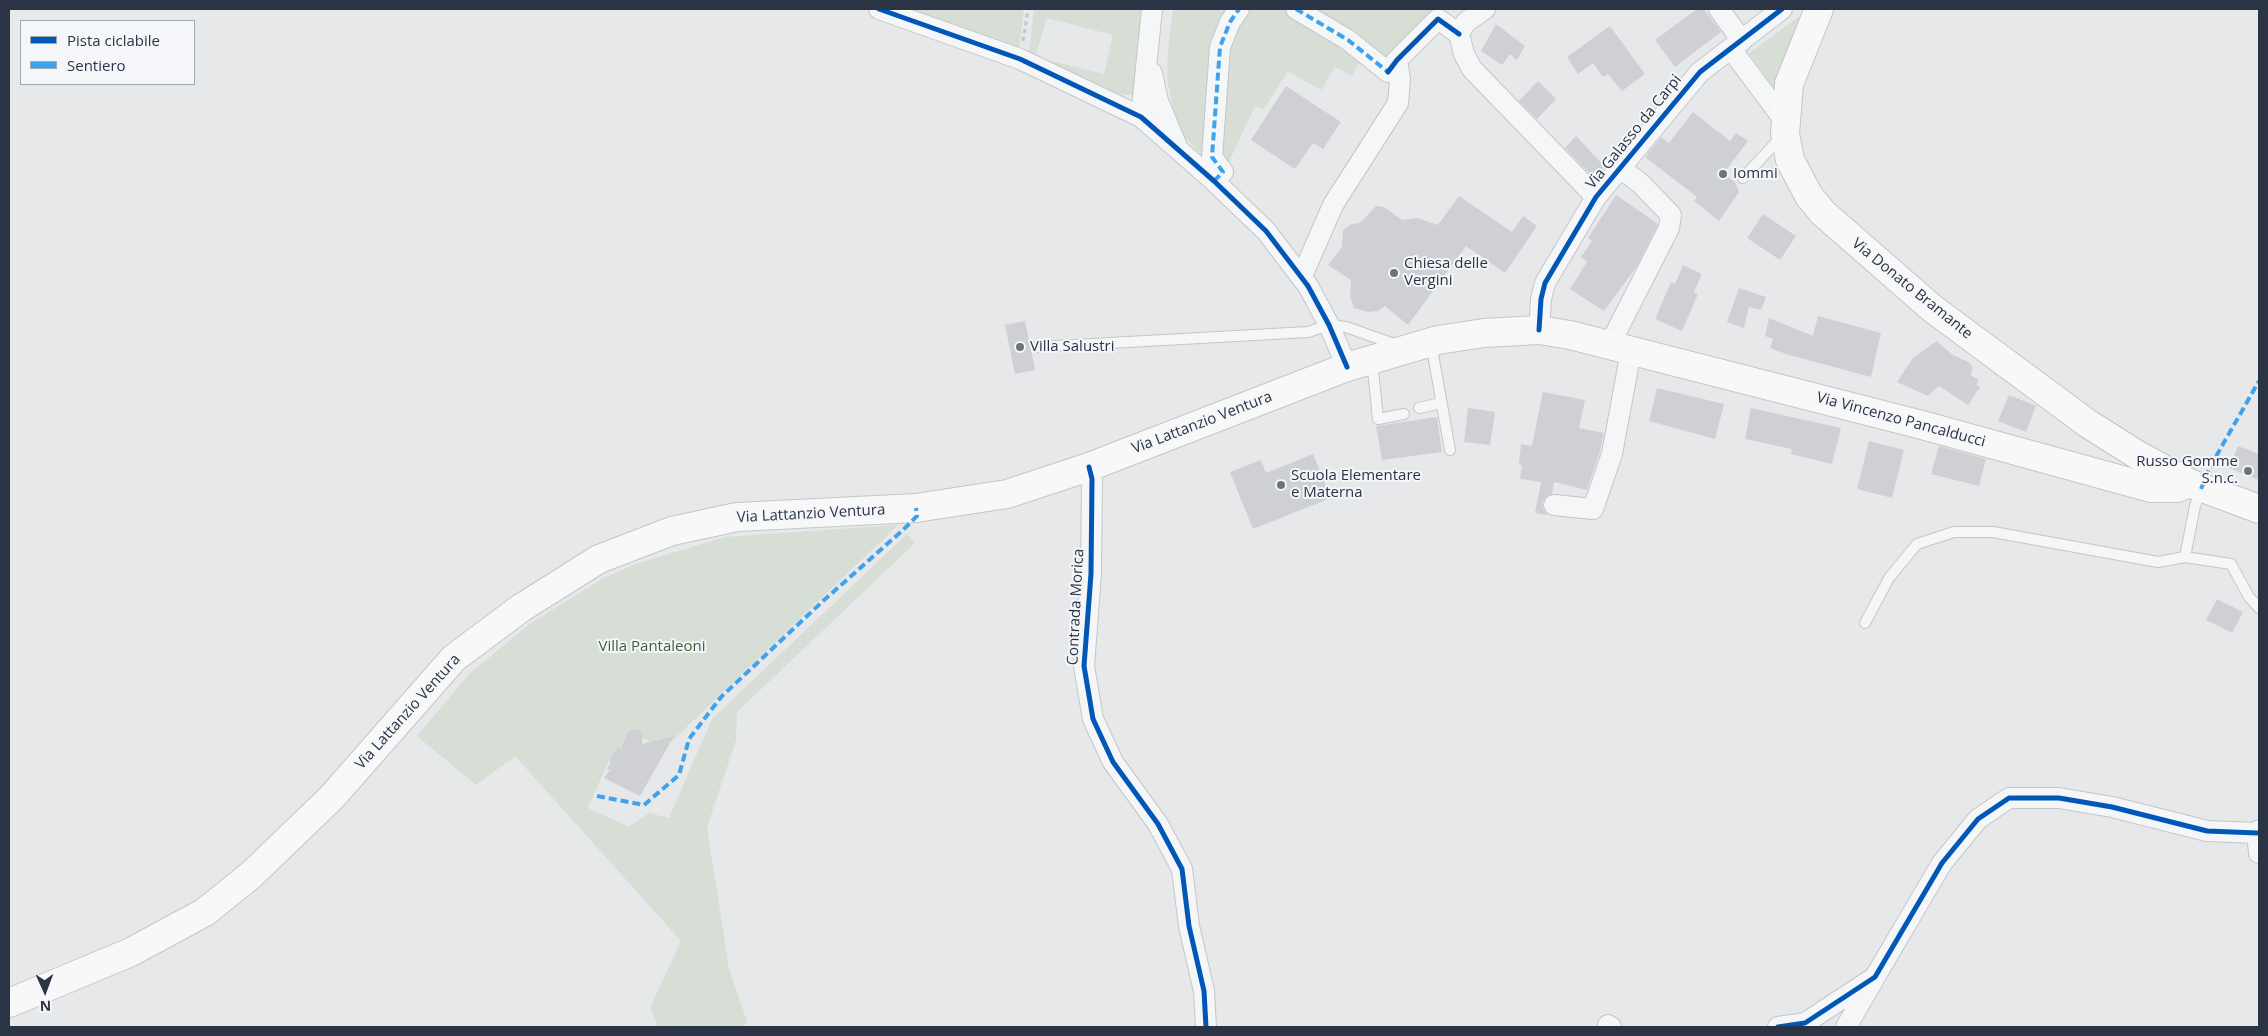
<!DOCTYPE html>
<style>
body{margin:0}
#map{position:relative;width:2268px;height:1036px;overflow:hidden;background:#e6e8ea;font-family:"Open Sans",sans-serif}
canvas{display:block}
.frame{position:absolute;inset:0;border:10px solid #2b3445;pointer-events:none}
.legend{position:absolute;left:20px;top:20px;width:175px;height:65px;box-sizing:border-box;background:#f4f6f9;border:1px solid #a4a8b1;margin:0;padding:6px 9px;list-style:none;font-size:15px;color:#2b3445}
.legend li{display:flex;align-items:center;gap:10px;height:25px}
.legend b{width:25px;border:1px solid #a4a8b1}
.north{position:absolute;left:20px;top:966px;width:50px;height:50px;-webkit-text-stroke:4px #f4f6f9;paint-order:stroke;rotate:178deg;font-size:14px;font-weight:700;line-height:20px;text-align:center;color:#2b3445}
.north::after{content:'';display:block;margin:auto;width:18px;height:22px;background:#2b3445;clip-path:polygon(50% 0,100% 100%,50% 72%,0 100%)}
</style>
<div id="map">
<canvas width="2268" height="1036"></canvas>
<div class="frame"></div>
<ul class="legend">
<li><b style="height:6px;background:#0057b8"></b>Pista ciclabile</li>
<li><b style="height:6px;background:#3ea3ec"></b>Sentiero</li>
</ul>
<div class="north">N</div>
</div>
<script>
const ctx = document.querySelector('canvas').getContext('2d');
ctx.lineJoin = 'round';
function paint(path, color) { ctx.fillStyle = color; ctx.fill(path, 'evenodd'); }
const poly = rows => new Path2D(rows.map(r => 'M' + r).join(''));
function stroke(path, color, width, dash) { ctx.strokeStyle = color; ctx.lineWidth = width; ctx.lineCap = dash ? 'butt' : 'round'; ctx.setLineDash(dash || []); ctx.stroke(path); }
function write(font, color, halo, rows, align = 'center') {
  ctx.font = font + ' "Open Sans",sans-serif'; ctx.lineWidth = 4; ctx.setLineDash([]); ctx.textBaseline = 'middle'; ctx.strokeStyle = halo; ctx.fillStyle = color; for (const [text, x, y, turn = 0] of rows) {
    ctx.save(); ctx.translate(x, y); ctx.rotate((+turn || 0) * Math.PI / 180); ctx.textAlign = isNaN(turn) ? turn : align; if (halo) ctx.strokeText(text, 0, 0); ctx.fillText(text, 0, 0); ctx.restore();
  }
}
const green = poly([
 [904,9,1024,9,1019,49],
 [1034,9,1146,9,1138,92,1131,95,1124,95,1108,91,1052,65,1051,61,1104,74,1113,35,1047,18,1036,54,1029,53],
 [1173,9,1235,9,1206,160,1185,137,1174,112,1167,78,1168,51],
 [1246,9,1286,9,1316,24,1315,33,1362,58,1352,76,1335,67,1321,90,1288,71,1264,109,1255,106,1226,168,1220,158,1226,52],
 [1309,9,1434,9,1391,63],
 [1803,14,1775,90,1749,53],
 [898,525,672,741,664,739,655,744,643,738,643,733,637,729,631,730,621,749,618,747,609,760,588,808,629,827,649,813,669,818,712,719,907,534,915,543,737,712,736,740,707,827,729,969,747,1021,743,1027,658,1027,650,1008,681,941,515,756,476,785,417,736,469,674,531,623,602,579,635,564,725,537]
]);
const building = poly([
 [1697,9,1704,9,1721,32,1675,67,1655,40],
 [1496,24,1525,46,1517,60,1510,54,1502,65,1481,51],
 [1610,26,1645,74,1622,91,1608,74,1603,77,1593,63,1578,74,1567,57],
 [1538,81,1556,99,1537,119,1519,101],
 [1286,86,1341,122,1323,149,1313,143,1295,169,1251,140],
 [1693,112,1730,141,1736,133,1748,141,1723,174,1735,182,1739,192,1719,221,1694,201,1697,197,1645,157,1661,137,1669,143],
 [1576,136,1605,167,1593,177,1565,148],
 [1616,195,1658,224,1637,266,1604,311,1570,289,1587,262,1581,257,1592,241,1588,238],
 [1459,196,1512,232,1523,216,1537,226,1505,273,1466,246,1408,325,1385,306,1378,311,1368,312,1354,308,1350,297,1351,280,1328,265,1342,247,1343,230,1351,224,1360,223,1376,206,1384,207,1402,220,1417,218,1438,225],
 [1763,214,1796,236,1780,260,1747,238],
 [1683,265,1702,274,1694,292,1698,294,1682,331,1655,319,1671,282,1675,284],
 [1739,288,1766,297,1761,310,1749,307,1744,328,1727,322],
 [1818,316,1881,333,1871,377,1786,354,1770,348,1773,339,1765,336,1769,318,1813,336],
 [1025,321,1035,370,1015,374,1005,325],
 [1937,341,1951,354,1970,363,1973,368,1970,375,1979,380,1976,385,1980,387,1968,405,1939,386,1928,396,1897,382,1913,358],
 [1657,388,1724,404,1715,439,1649,421],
 [1543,392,1585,400,1579,428,1604,433,1600,451,1587,490,1554,482,1552,494,1545,498,1542,503,1543,509,1547,515,1535,513,1541,482,1520,479,1522,465,1519,465,1521,444,1532,446],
 [2009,395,2036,406,2026,432,1998,421],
 [1468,408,1495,412,1490,445,1464,442],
 [1751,408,1841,428,1832,464,1791,454,1792,449,1745,439],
 [1437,417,1442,452,1382,460,1376,426],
 [1869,441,1904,450,1892,498,1857,489],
 [1939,446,1986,459,1979,486,1931,474],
 [2238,446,2259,454,2259,480,2229,468],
 [1313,454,1331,498,1253,529,1230,472,1261,460,1266,473],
 [2217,599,2243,612,2232,633,2206,620],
 [637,729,643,733,642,744,674,736,640,796,604,778,610,770,607,769,611,762,609,760,618,747,621,749,627,734,630,730]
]);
const path = poly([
 [1023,41,1028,9]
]);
const lane = poly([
 [1743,178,1782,136],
 [1431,343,1450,450],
 [1038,347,1308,332,1329,325,1346,327,1397,345],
 [1372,360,1378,419,1404,414],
 [1419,408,1441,403],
 [2201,489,2195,506,2185,557,2231,564,2249,597,2259,608],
 [1865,623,1889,578,1917,544,1954,532,1993,532,2158,562,2185,557]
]);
const street = poly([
 [879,9,1020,59,1141,117,1214,181,1266,231,1308,286,1329,325,1347,367],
 [1296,9,1348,40,1388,72,1397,60,1438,19,1459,34],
 [1485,9,1466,22,1459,34,1464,54,1472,69,1596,197],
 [1719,9,1742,41],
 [1731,49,1784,120],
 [1152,73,1158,101,1176,144],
 [1141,117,1152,9],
 [1214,181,1223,172,1212,157,1220,47,1230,22,1239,9],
 [1302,276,1333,205,1398,103,1400,79,1397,60],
 [1539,330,1541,299,1545,283,1596,197,1700,72,1782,9],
 [1609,346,1669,228,1671,215,1640,183,1620,168],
 [1089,467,1092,479,1091,574,1084,666,1093,719,1113,762,1158,824,1182,869,1189,926,1204,991,1206,1027],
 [1554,505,1593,509,1612,454,1631,351],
 [2259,830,2257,833,2259,853],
 [1608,1025,1611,1027],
 [1778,1027,1805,1023,1875,977,1942,863,1978,819,2009,798,2059,798,2112,807,2207,831,2257,833],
 [1846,1027,1873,981]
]);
const secondary = poly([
 [9,1003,131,952,205,912,251,875,332,797,454,658,521,608,599,559,672,531,737,517,916,508,1007,494,1089,467,1347,367,1438,340,1484,333,1539,330,1570,335,1922,425,2151,488,2177,488,2189,483]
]);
const primary = poly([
 [1819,9,1789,84,1785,134,1790,160,1809,196,1823,213,1933,309,2087,423,2136,454,2189,483,2259,509]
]);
const quiet = poly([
 [1296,9,1348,40,1388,72],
 [1214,181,1223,172,1212,157,1220,47,1230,22,1239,9],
 [2201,489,2210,467,2259,381],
 [597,796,644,805,679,775,689,739,721,697,823,601,903,530,917,516,916,508]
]);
const cycleway = poly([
 [879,9,1020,59,1141,117,1214,181,1266,231,1308,286,1329,325,1347,367],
 [1388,72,1397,60,1438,19,1459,34],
 [1539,330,1541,299,1545,283,1596,197,1700,72,1782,9],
 [1089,467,1092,479,1091,574,1084,666,1093,719,1113,762,1158,824,1182,869,1189,926,1204,991,1206,1027],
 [1778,1027,1805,1023,1875,977,1942,863,1978,819,2009,798,2059,798,2112,807,2207,831,2257,833]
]);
const markers = [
 [1723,174,5,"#6c737f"],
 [1394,273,5,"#6c737f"],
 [1020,347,5,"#6c737f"],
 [2248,471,5,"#6c737f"],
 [1281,485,5,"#6c737f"]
];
const streetNames = [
 ["Via Galasso da Carpi",1634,132,-51],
 ["Via Donato Bramante",1912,289,39],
 ["Via Vincenzo Pancalducci",1901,420,15],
 ["Via Lattanzio Ventura",1202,423,-21],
 ["Via Lattanzio Ventura",811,514,-3],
 ["Contrada Morica",1076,607,-87],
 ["Via Lattanzio Ventura",408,712,-48]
];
const poiNames = [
 ["Iommi",1733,174],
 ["Chiesa delle",1404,264],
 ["Vergini",1404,281],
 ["Villa Salustri",1030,347],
 ["Russo Gomme",2238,462,"right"],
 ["S.n.c.",2238,479,"right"],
 ["Scuola Elementare",1291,476],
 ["e Materna",1291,493]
];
const parkNames = [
 ["Villa Pantaleoni",652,647]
];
paint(green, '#d6ded6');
paint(building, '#ced0d3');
stroke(lane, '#c4c6c8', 12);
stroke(street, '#c4c6c8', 22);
stroke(secondary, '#c4c6c8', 30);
stroke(primary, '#c2c5c8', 30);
stroke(path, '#c5c6ca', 3, [4, 4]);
stroke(lane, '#f5f6f7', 10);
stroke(street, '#f5f6f7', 20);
stroke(secondary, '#f8f8f8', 28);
stroke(primary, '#f8f8f8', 28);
stroke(quiet, '#3ea3ec', 4, [8, 4]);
stroke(cycleway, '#0057b8', 5);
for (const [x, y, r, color] of markers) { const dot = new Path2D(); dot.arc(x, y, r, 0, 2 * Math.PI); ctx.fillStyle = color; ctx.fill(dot); stroke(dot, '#f4f6f9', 2); }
write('15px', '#2b3445', '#f4f6f9', streetNames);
write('15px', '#2b3445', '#f4f6f9', poiNames, 'left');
write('15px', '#3f6138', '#f4f6f9', parkNames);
</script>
